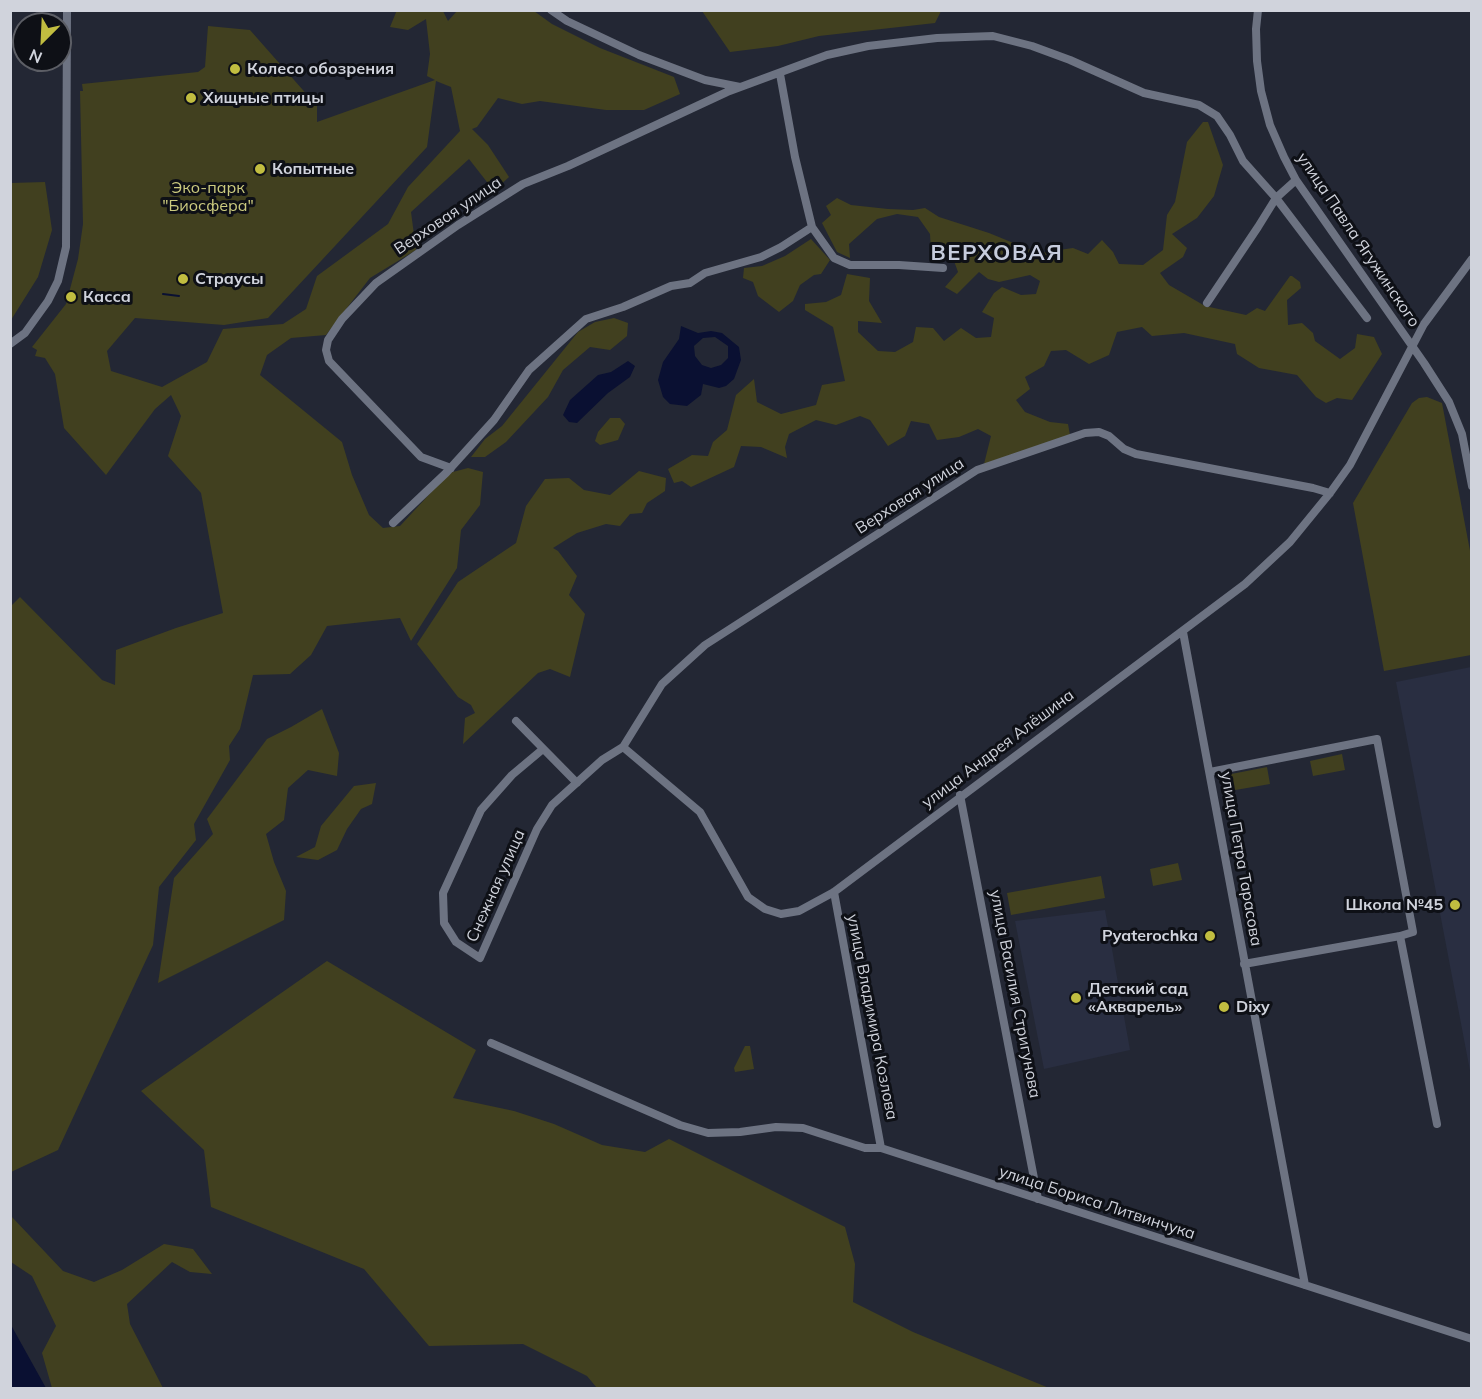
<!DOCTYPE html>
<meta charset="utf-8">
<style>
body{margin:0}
#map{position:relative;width:1482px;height:1399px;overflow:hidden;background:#232734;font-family:Mulish,sans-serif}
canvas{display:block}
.frame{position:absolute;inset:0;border:12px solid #d0d3dc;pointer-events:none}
.north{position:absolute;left:12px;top:12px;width:60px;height:60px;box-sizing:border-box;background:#0e1016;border:2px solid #5c5e65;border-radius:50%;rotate:204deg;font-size:16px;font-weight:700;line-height:24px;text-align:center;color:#d0d3dc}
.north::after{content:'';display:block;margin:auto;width:21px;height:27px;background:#c1bd40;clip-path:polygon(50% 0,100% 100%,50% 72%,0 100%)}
</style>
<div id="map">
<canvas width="1482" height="1399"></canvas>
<div class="frame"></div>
<div class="north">N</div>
</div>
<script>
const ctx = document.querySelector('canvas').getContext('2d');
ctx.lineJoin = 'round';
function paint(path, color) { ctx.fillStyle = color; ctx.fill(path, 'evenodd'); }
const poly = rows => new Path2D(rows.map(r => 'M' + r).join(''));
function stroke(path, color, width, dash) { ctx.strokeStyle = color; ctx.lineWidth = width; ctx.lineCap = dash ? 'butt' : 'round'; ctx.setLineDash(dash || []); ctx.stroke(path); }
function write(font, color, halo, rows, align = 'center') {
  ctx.font = font + ' Mulish,sans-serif'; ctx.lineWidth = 6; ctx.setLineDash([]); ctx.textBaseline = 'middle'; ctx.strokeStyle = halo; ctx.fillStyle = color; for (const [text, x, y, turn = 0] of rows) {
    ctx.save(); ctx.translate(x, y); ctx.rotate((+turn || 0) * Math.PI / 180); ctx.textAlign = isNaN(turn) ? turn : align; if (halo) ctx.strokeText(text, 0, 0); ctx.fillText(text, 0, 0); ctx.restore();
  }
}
const built = poly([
 [1471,667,1471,1076,1396,682],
 [1105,910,1130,1050,1044,1069,1015,921]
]);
const green = poly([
 [397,10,443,11,448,21,457,11,534,11,552,24,600,48,674,77,680,94,644,110,606,110,540,101,522,104,498,98,477,127,472,129,488,145,509,177,494,191,469,159,411,212,416,250,370,278,326,335,291,338,267,355,260,375,342,442,352,475,369,515,383,528,400,526,449,473,468,468,483,472,480,505,461,530,457,568,411,641,400,618,327,626,311,655,290,674,253,675,240,729,229,746,230,760,194,824,196,840,159,887,153,945,58,1150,11,1172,11,606,20,597,102,680,115,685,116,650,176,628,223,613,201,493,168,456,181,416,171,395,155,409,106,475,64,428,55,374,45,358,35,356,37,350,32,347,66,304,78,259,83,224,80,91,83,91,82,84,198,72,205,67,208,26,250,30,317,106,317,122,435,80,427,76,430,54,426,19,408,30,390,27],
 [436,81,451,87,460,131,408,187,388,224,317,276,306,309,283,324,223,329,207,362,162,387,111,371,107,351,135,318,224,325,268,318,427,147],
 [702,11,941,11,935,23,819,36,778,46,730,52],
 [1203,122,1208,122,1223,165,1214,196,1197,218,1172,234,1187,248,1183,257,1160,273,1169,285,1205,306,1246,315,1257,308,1265,311,1290,276,1292,276,1300,282,1301,288,1287,300,1288,325,1302,323,1313,333,1315,341,1340,359,1355,348,1357,334,1374,337,1382,354,1352,400,1337,398,1326,403,1316,397,1297,375,1259,368,1237,354,1235,344,1184,333,1152,336,1142,327,1117,332,1109,355,1089,364,1066,350,1051,351,1044,366,1025,377,1030,389,1016,400,1025,412,1050,422,1068,424,1070,435,984,464,991,436,978,429,959,437,937,440,929,424,911,421,905,436,888,446,870,420,860,416,836,425,816,420,789,434,785,447,787,458,761,447,741,446,734,467,691,487,682,481,674,483,668,469,692,455,708,456,713,442,727,430,736,395,754,379,757,402,781,414,816,405,822,385,845,381,833,327,805,310,805,304,826,302,841,295,847,274,870,278,869,301,882,323,858,321,858,332,878,351,895,352,913,342,916,327,933,328,944,341,961,328,976,338,991,337,994,318,982,312,994,293,1002,287,1021,295,1036,294,1040,281,1030,275,999,282,988,279,979,272,957,294,945,287,958,272,954,261,965,253,959,244,947,259,931,251,930,234,918,217,897,214,877,219,849,244,850,258,837,252,822,223,831,215,826,206,837,198,851,205,888,209,913,210,925,208,939,217,989,233,1038,253,1073,248,1088,254,1102,240,1113,252,1119,264,1143,265,1163,250,1167,215,1175,202,1187,142],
 [45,182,52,230,38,277,11,320,11,183],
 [811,239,830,260,821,274,814,275,800,285,793,301,779,312,758,296,753,282,743,278,744,268,762,266,785,256],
 [614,318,628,323,627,336,610,350,590,347,563,370,548,397,506,442,485,457,471,457,485,439,502,426,578,332,595,322],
 [1427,397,1442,403,1471,556,1471,655,1384,671,1353,503,1412,403,1419,398],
 [610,418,620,418,625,424,618,440,600,445,595,441,598,432],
 [639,471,666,478,665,491,647,503,642,513,630,514,620,526,606,524,577,533,553,548,558,551,577,576,569,595,585,614,570,677,550,669,538,673,463,744,465,718,475,713,471,705,458,697,417,644,458,582,516,543,526,506,545,479,569,478,584,490,610,495],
 [322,709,339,753,337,776,308,770,288,788,284,820,266,834,274,862,286,891,284,920,158,983,174,878,213,834,207,819,267,739,291,727],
 [1342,754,1345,770,1313,776,1310,761],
 [1267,767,1270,784,1224,792,1221,776],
 [376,783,372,804,361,809,347,829,337,850,318,860,296,857,315,847,321,826,354,786],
 [1178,863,1182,880,1153,886,1150,869],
 [1101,876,1105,898,1011,915,1007,893],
 [327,961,476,1050,453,1098,514,1111,554,1124,602,1145,645,1152,669,1139,845,1227,855,1264,853,1302,913,1332,1049,1388,597,1388,587,1376,523,1344,429,1346,364,1269,211,1207,204,1150,141,1091],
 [745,1046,750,1046,754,1069,735,1072,734,1068],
 [11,1216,63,1271,94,1282,122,1270,164,1244,193,1249,212,1274,190,1272,172,1262,127,1304,130,1324,163,1388,52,1388,42,1353,56,1326,32,1276,11,1262]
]);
const water = poly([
 [681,326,698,333,711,331,722,333,739,347,741,360,734,379,726,386,719,388,703,384,701,395,687,406,670,404,663,397,658,380,663,362,679,339],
 [715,337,728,346,728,358,721,365,711,368,702,365,695,356,694,346,703,338],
 [628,361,635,366,630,377,608,393,577,423,569,422,563,415,570,400,598,375,611,372],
 [11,1325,46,1388,11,1388]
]);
const stream = poly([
 [163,294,179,296]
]);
const minor = poly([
 [551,10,567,21,639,55,705,80,740,87],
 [1258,10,1256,29,1257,61,1261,91,1270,125,1284,157,1296,180,1424,363,1449,402,1462,434,1472,486],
 [812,227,834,258,850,265,899,265,943,268],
 [1207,303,1258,227,1276,198,1296,180],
 [10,344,25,333,48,301,58,281,66,247,67,10],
 [451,468,421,457,329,361,326,350,328,340,342,319,376,283,458,225,523,184,568,166,727,92,827,55,868,46,937,38,993,36,1032,46,1070,60,1144,93,1199,105,1217,116,1230,135,1243,161,1276,198,1367,318],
 [393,523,446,473,494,420,529,370,586,319,623,307,671,286,690,283,705,273,761,257,781,247,812,227,795,157,780,74],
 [1183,632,1305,1285],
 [516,721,577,783],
 [623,747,700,812,748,897,765,909,781,914,799,911,834,892,1245,584,1290,542,1330,493,1350,465,1424,324,1472,259],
 [543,749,512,775,481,810,443,893,444,923,456,942,480,958,537,829,552,805,602,760,623,747,662,684,705,645,977,470,1085,433,1099,432,1109,436,1124,449,1136,454,1313,488,1330,493],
 [1210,772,1377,739,1413,932,1400,936,1244,964],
 [960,795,1038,1199],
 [834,892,881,1148],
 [1400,936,1437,1124],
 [491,1043,680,1125,708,1133,740,1132,776,1127,803,1128,865,1148,881,1148,1472,1339]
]);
const markers = [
 [235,69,6,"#c1bd40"],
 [191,98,6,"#c1bd40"],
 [260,169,6,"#c1bd40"],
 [183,279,6,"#c1bd40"],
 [71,297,6,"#c1bd40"],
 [1455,905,6,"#c1bd40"],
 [1210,936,6,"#c1bd40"],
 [1076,998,6,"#c1bd40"],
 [1224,1007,6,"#c1bd40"]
];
const poiNames = [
 ["Колесо обозрения",247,69],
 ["Хищные птицы",203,98],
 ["Копытные",272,169],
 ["Страусы",195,279],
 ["Касса",83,297],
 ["Школа №45",1443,905,"right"],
 ["Pyaterochka",1198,936,"right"],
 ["Детский сад",1088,989],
 ["«Акварель»",1088,1007],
 ["Dixy",1236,1007]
];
const parkNames = [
 ["Эко-парк",208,188],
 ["\"Биосфера\"",208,206]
];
const streetNames = [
 ["Верховая улица",448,216,-34],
 ["улица Павла Ягужинского",1358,240,56],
 ["Верховая улица",910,496,-33],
 ["улица Андрея Алёшина",998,749,-37],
 ["улица Петра Тарасова",1241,859,80],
 ["Снежная улица",496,886,-66],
 ["улица Василия Стригунова",1015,994,79],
 ["улица Владимира Козлова",872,1017,79],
 ["улица Бориса Литвинчука",1097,1203,18]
];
const districtNames = [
 ["ВЕРХОВАЯ",997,253]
];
paint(built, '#292e41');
paint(green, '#41401f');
paint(water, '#0a1032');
stroke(stream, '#0a1032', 2);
stroke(minor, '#6d7382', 8);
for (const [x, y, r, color] of markers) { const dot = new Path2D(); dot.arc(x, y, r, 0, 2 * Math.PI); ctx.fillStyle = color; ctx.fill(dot); stroke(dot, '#0e1016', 2); }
write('bold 16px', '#d0d3dc', '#0e1016', poiNames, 'left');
write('16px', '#cccb7f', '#0e1016', parkNames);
write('16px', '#d0d3dc', '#0e1016', streetNames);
ctx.letterSpacing = '1.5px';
write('bold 22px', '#c6ccdd', '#0e1016', districtNames);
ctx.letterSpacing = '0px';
</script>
